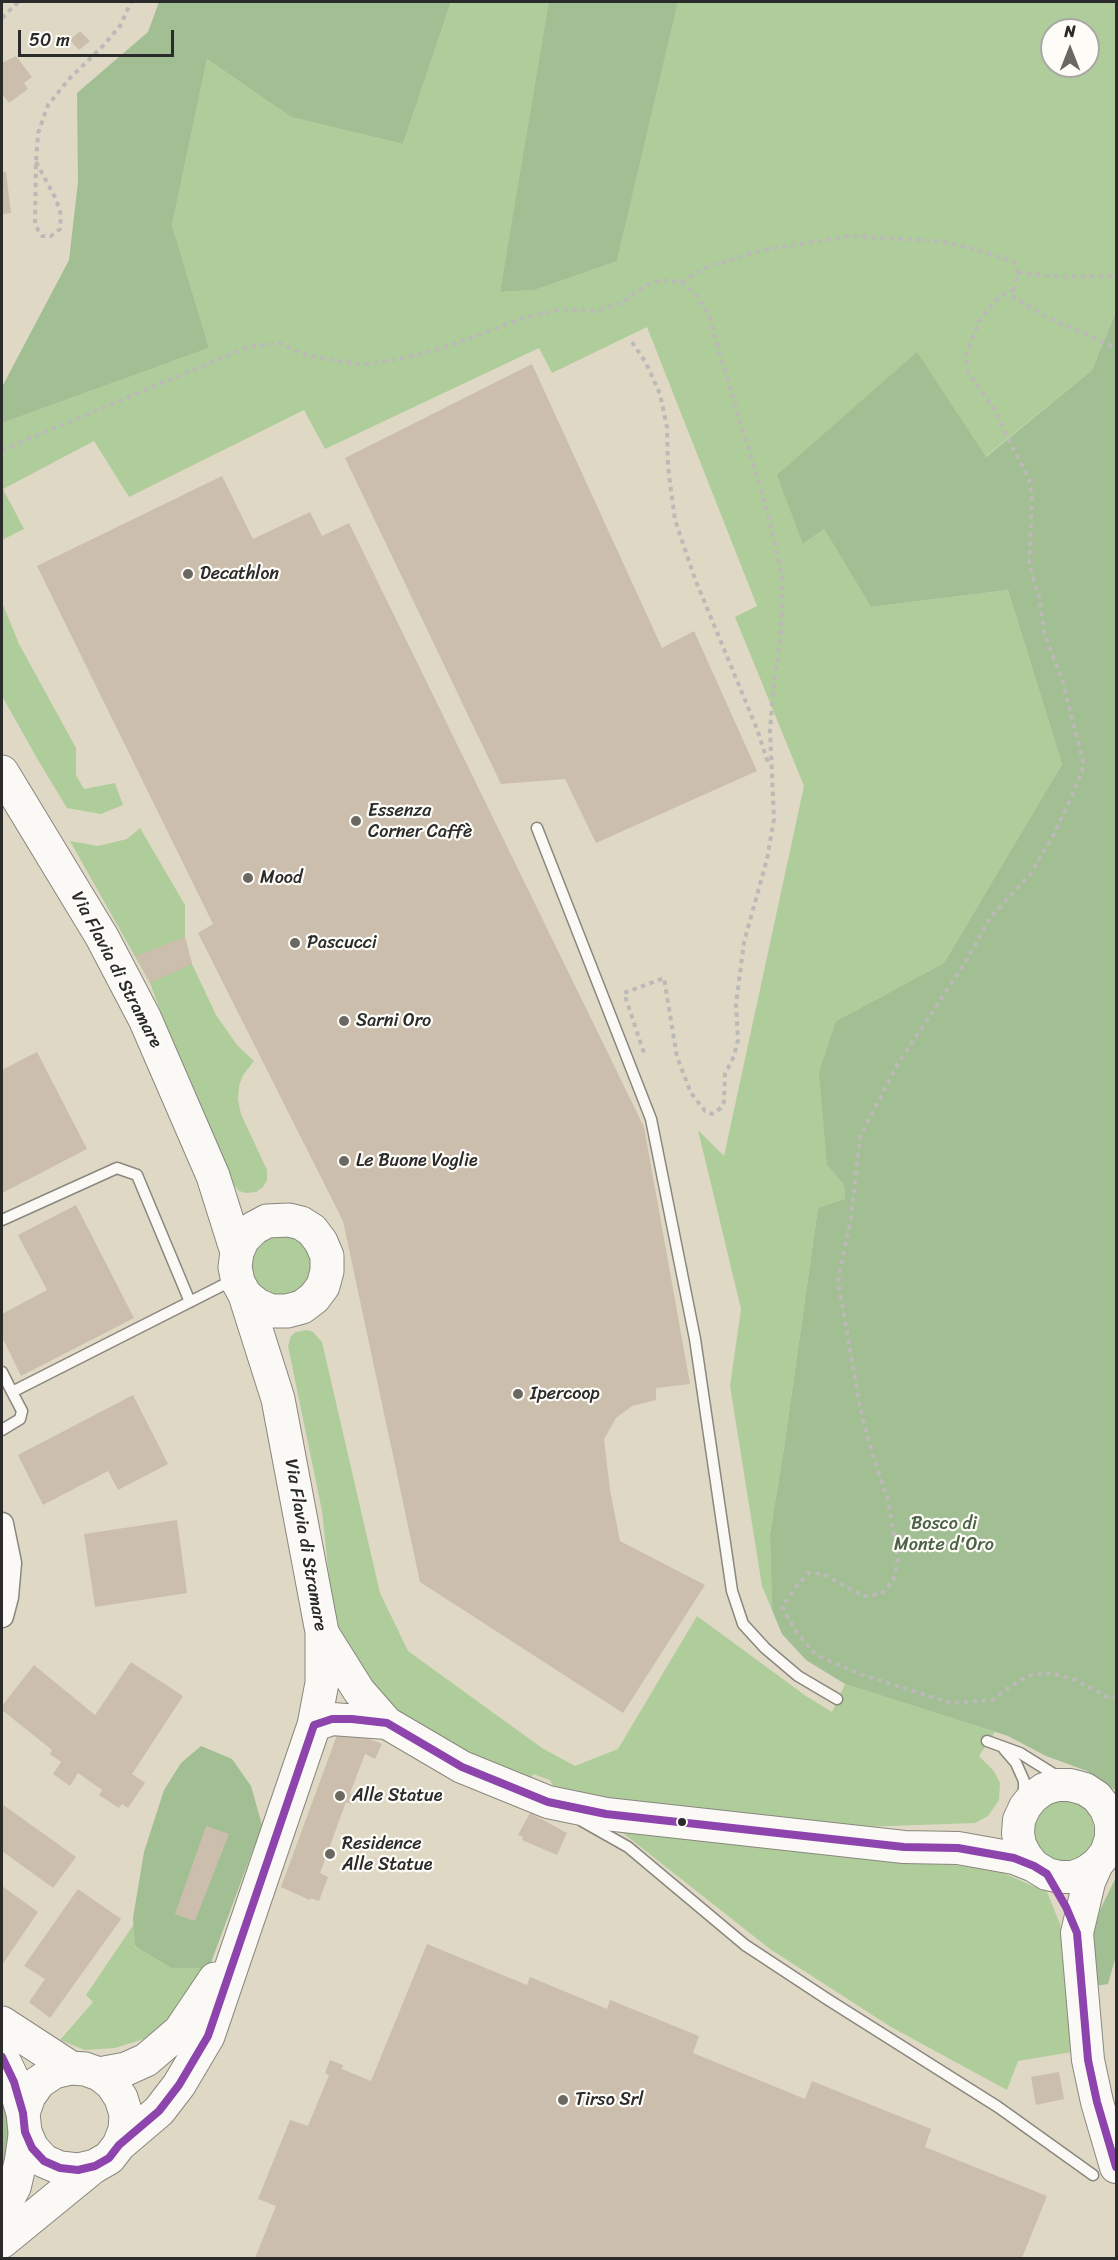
<!DOCTYPE html>
<meta charset="utf-8">
<style>
body{margin:0}
#map{position:relative;width:1118px;height:2260px;overflow:hidden;background:#dfd8c5;font-family:Sriracha,sans-serif}
canvas{display:block}
.frame{position:absolute;inset:0;border:3px solid #2b2b2b;pointer-events:none}
.north{position:absolute;left:1040px;top:18px;width:60px;height:60px;box-sizing:border-box;background:#fdfcf7;border:2px solid #a9a8a5;border-radius:50%;rotate:0deg;font-size:16px;font-weight:700;line-height:24px;text-align:center;color:#2b2b2b}
.north::after{content:'';display:block;margin:auto;width:21px;height:27px;background:#6a6861;clip-path:polygon(50% 0,100% 100%,50% 72%,0 100%)}
.scale{position:absolute;left:18px;top:30px;width:156px;height:27px;box-sizing:border-box;border:3px solid #2b2b2b;border-top:0;padding-left:8px;font-size:18px;line-height:21px;white-space:nowrap;color:#2b2b2b;-webkit-text-stroke:4px #fdfcf7;paint-order:stroke}
</style>
<div id="map">
<canvas width="1118" height="2260"></canvas>
<div class="frame"></div>
<div class="north">N</div>
<div class="scale">50 m</div>
</div>
<script>
const ctx = document.querySelector('canvas').getContext('2d');
ctx.lineJoin = 'round';
function paint(path, color) { ctx.fillStyle = color; ctx.fill(path, 'evenodd'); }
const poly = rows => new Path2D(rows.map(r => 'M' + r).join(''));
function stroke(path, color, width, dash) { ctx.strokeStyle = color; ctx.lineWidth = width; ctx.lineCap = dash ? 'butt' : 'round'; ctx.setLineDash(dash || []); ctx.stroke(path); }
function write(font, color, halo, rows, align = 'center') {
  ctx.font = font + ' Sriracha,sans-serif'; ctx.lineWidth = 4.5; ctx.setLineDash([]); ctx.textBaseline = 'middle'; ctx.strokeStyle = halo; ctx.fillStyle = color; for (const [text, x, y, turn = 0] of rows) {
    ctx.save(); ctx.translate(x, y); ctx.rotate((+turn || 0) * Math.PI / 180); ctx.textAlign = isNaN(turn) ? turn : align; if (halo) ctx.strokeText(text, 0, 0); ctx.fillText(text, 0, 0); ctx.restore();
  }
}
const green = poly([
 [451,2,551,2,500,292,535,290,617,261,678,2,1116,2,1116,311,1092,370,985,457,917,353,803,544,824,529,871,607,1008,590,1062,764,944,963,836,1021,827,1165,844,1185,845,1200,818,1208,784,1448,770,1534,772,1610,762,1586,730,1386,741,1309,698,1130,724,1156,804,786,735,617,757,606,647,327,552,373,539,348,325,449,304,410,129,497,94,441,3,489,24,529,2,540,2,423,209,348,172,225,207,59,291,117,403,144],
 [1052,30,1088,30,1088,66,1052,66],
 [2,602,19,644,76,748,76,775,84,789,115,783,123,805,101,814,67,808,38,760,2,696],
 [140,828,185,905,185,937,192,964,216,1015,237,1045,254,1061,243,1075,239,1086,238,1100,241,1114,267,1170,267,1180,263,1187,256,1192,246,1193,239,1191,233,1184,174,1048,150,983,70,841,98,846,127,839],
 '252 1266a30 30 0 1 1 60 0a30 30 0 1 1-60 0Z',
 [307,1330,313,1332,322,1342,380,1593,408,1651,542,1748,575,1766,618,1749,697,1616,806,1696,832,1712,845,1684,995,1732,979,1756,994,1771,1000,1783,999,1800,988,1816,975,1823,860,1827,557,1793,550,1780,533,1774,529,1782,464,1756,393,1716,340,1633,331,1596,322,1511,288,1346,291,1336,296,1332],
 '1034 1831a30 30 0 1 1 60 0a30 30 0 1 1-60 0Z',
 [614,1826,996,1870,1047,1892,1060,1924,1072,2052,1018,2061,1007,2090,891,2027,770,1949],
 [134,1924,135,1947,209,1968,180,2012,147,2038,115,2048,85,2050,60,2040,93,2002,86,1995]
]);
const forest = poly([
 [159,2,451,2,403,144,291,117,207,59,172,225,209,348,2,423,2,387,69,260,78,182,77,93,148,32],
 [549,2,678,2,617,261,535,290,500,292],
 [1116,311,1116,1791,1087,1771,1046,1756,1008,1736,845,1684,806,1660,782,1634,772,1610,770,1534,784,1448,818,1208,845,1199,844,1185,827,1165,819,1072,836,1021,944,963,1062,764,1008,590,871,607,824,529,803,544,777,475,917,352,986,457,1092,370],
 [201,1746,232,1759,251,1786,262,1825,209,1968,172,1968,135,1946,133,1918,144,1852,164,1790,181,1763],
 [1116,1877,1116,1956,1108,1984,1095,1986,1094,1933,1100,1910],
 [2,2086,14,2130,2,2179]
]);
const building = poly([
 [80,31,90,41,79,50,70,40],
 [16,56,32,77,24,83,28,89,9,103,2,94,2,63],
 [2,172,6,172,11,213,2,214],
 [532,364,662,648,694,631,757,771,596,843,565,779,501,784,345,458],
 [222,476,253,539,310,512,322,536,349,523,644,1127,690,1384,656,1388,656,1400,632,1406,616,1418,604,1439,610,1490,620,1541,705,1585,623,1713,420,1582,343,1221,198,933,213,924,37,566],
 [185,937,192,964,150,983,136,956],
 [37,1052,87,1149,2,1193,2,1070],
 [76,1205,134,1318,21,1376,2,1337,2,1314,47,1290,18,1235],
 [133,1395,168,1464,118,1490,108,1471,43,1505,18,1455],
 [177,1520,187,1593,95,1607,84,1534],
 [131,1662,183,1696,132,1774,145,1783,128,1808,122,1804,119,1808,99,1795,102,1790,78,1773,70,1786,53,1774,61,1762,50,1754,52,1750,2,1710,2,1706,34,1665,95,1715],
 [340,1727,382,1744,375,1759,365,1754,350,1793,355,1796,352,1804,346,1802,320,1873,328,1877,319,1901,311,1898,310,1900,281,1887],
 [2,1804,76,1857,53,1888,2,1851],
 [530,1813,567,1833,557,1855,522,1840,523,1837,518,1835],
 [206,1826,229,1834,195,1921,175,1914],
 [2,1886,38,1912,2,1965],
 [78,1889,121,1919,50,2018,29,2002,45,1979,24,1966],
 [427,1944,527,1985,530,1977,607,2009,610,2000,699,2036,693,2053,805,2099,812,2081,931,2129,925,2147,1047,2196,1022,2258,255,2258,276,2206,258,2199,290,2120,308,2126,329,2075,325,2073,330,2060,343,2065,342,2069,371,2081],
 [1059,2072,1064,2099,1036,2105,1031,2077]
]);
const path = poly([
 [2,18,18,2],
 [36,162,56,199,61,215,60,229,51,236,42,236,35,225,36,162,38,133,48,105,69,79,102,47,120,26,131,2],
 [1018,273,1065,277,1116,276],
 [681,282,707,267,762,250,851,236,937,241,967,247,1013,261,1018,273,1014,289,1014,298,1049,318,1116,348],
 [1014,289,998,298,979,321,966,355,968,372,995,410,1005,433,1029,479,1032,499,1029,564,1039,597,1044,632,1063,683,1084,765,1075,789,1054,834,1031,873,990,918,965,963,897,1065,860,1137,851,1218,838,1280,860,1407,871,1450,888,1500,898,1560,893,1581,881,1594,863,1596,823,1574,808,1573,795,1588,782,1607,795,1630,816,1655,860,1674,951,1703,992,1700,1012,1685,1031,1675,1052,1673,1076,1680,1107,1697,1116,1697],
 [632,342,646,363,660,394,667,427,668,467,675,520,695,579,757,729,769,766],
 [2,450,248,347,279,343,306,355,362,365,404,358,449,346,521,319,561,309,594,311,622,303,644,286,663,280,681,282,693,291,707,311,768,514,782,576,781,632,773,693,770,731,774,819,767,859,744,942,736,1004,738,1040,734,1056,725,1074,724,1102,721,1108,712,1114,705,1111,691,1093,677,1057,664,978,624,993,644,1053]
]);
const service = poly([
 [537,828,651,1119,695,1339,732,1591,743,1624,765,1648,798,1676,837,1699],
 [2,1220,117,1168,137,1175,190,1302],
 [2,1372,12,1392],
 [2,1430,20,1419,22,1411,12,1392,233,1280],
 [987,1741,1020,1753,1060,1778],
 [1004,1749,1016,1763,1024,1781,1024,1796],
 [582,1821,628,1847,745,1945,827,1999,998,2107,1093,2175]
]);
const minor = poly([
 [2,1524,10,1563,7,1597,2,1616]
]);
const secondary = poly([
 [322,1632,359,1691,387,1723,462,1767,548,1802,606,1814,904,1847,958,1848,1014,1858,1034,1866],
 [314,1725,332,1719,387,1723],
 [1097,1864,1086,1872,1073,1877,1060,1877,1047,1874,1034,1866,1026,1856,1020,1845,1018,1833,1019,1820,1025,1807,1033,1797,1044,1789,1057,1785,1070,1785,1085,1789,1097,1797,1106,1809,1111,1823,1111,1838,1106,1853,1097,1864,1089,1882,1077,1933,1088,2060,1097,2102,1116,2167],
 [2,2212,15,2186,21,2160,25,2132],
 [2,2242,95,2166]
]);
const primary = poly([
 [2,772,102,937,145,1019,213,1176,237,1252],
 [2,2023,71,2068],
 [2,2057,14,2082,23,2113],
 [99,2074,126,2069,146,2060,180,2031,215,1979],
 [119,2145,125,2130,126,2114,121,2098,112,2084,99,2074,85,2069,71,2068,54,2072,39,2082,29,2096,23,2113,25,2132,32,2148,44,2161,60,2168,78,2170,95,2166,109,2158,119,2145,159,2111,179,2085,208,2036,314,1725,322,1683,322,1632,278,1399,245,1295,238,1282,235,1267,237,1252,243,1239,254,1228,267,1221,289,1220,301,1223,312,1230,321,1242,327,1256,327,1271,323,1286,314,1298,302,1307,287,1311,271,1311,257,1305,245,1295]
]);
const bus1 = poly([
 [2,2057,14,2082,23,2113,25,2132,32,2148,44,2161,60,2168,78,2170,95,2166,109,2158,119,2145,159,2111,179,2085,208,2036,314,1725,332,1719,352,1719,387,1723,462,1767,548,1802,606,1814,904,1847,958,1848,1014,1858,1034,1866,1047,1874,1066,1907,1077,1933,1088,2060,1097,2102,1116,2167]
]);
const markers = [
 [188,574,6,"#6a6861"],
 [356,821,6,"#6a6861"],
 [248,878,6,"#6a6861"],
 [295,943,6,"#6a6861"],
 [344,1021,6,"#6a6861"],
 [344,1161,6,"#6a6861"],
 [518,1394,6,"#6a6861"],
 [340,1796,6,"#6a6861"],
 [682,1822,5,"#2b2b2b"],
 [330,1854,6,"#6a6861"],
 [563,2100,6,"#6a6861"]
];
const poiNames = [
 ["Decathlon",200,574],
 ["Essenza",368,811],
 ["Corner Caffè",368,832],
 ["Mood",260,878],
 ["Pascucci",307,943],
 ["Sarni Oro",356,1021],
 ["Le Buone Voglie",356,1161],
 ["Ipercoop",530,1394],
 ["Alle Statue",352,1796],
 ["Residence",342,1844],
 ["Alle Statue",342,1865],
 ["Tirso Srl",575,2100]
];
const streetNames = [
 ["Via Flavia di Stramare",116,970,62],
 ["Via Flavia di Stramare",305,1545,80]
];
const parkNames = [
 ["Bosco di",944,1524],
 ["Monte d'Oro",944,1545]
];
paint(green, '#afcd9b');
paint(forest, '#a1bf92');
paint(building, '#ccbeac');
stroke(service, '#8a877e', 13);
stroke(minor, '#8a877e', 25);
stroke(secondary, '#8a877e', 34);
stroke(primary, '#8a877e', 35);
stroke(path, '#bbbab7', 4, [4.5, 4.5]);
stroke(service, '#faf9f6', 10);
stroke(minor, '#faf9f6', 22);
stroke(secondary, '#faf9f6', 32);
stroke(primary, '#faf9f6', 33);
stroke(bus1, '#8e44ad', 8);
for (const [x, y, r, color] of markers) { const dot = new Path2D(); dot.arc(x, y, r, 0, 2 * Math.PI); ctx.fillStyle = color; ctx.fill(dot); stroke(dot, '#fdfcf7', 2); }
write('18px', '#2b2b2b', '#fdfcf7', poiNames, 'left');
write('18px', '#2b2b2b', '#fdfcf7', streetNames);
write('18px', '#4c6146', '#fdfcf7', parkNames);
</script>
